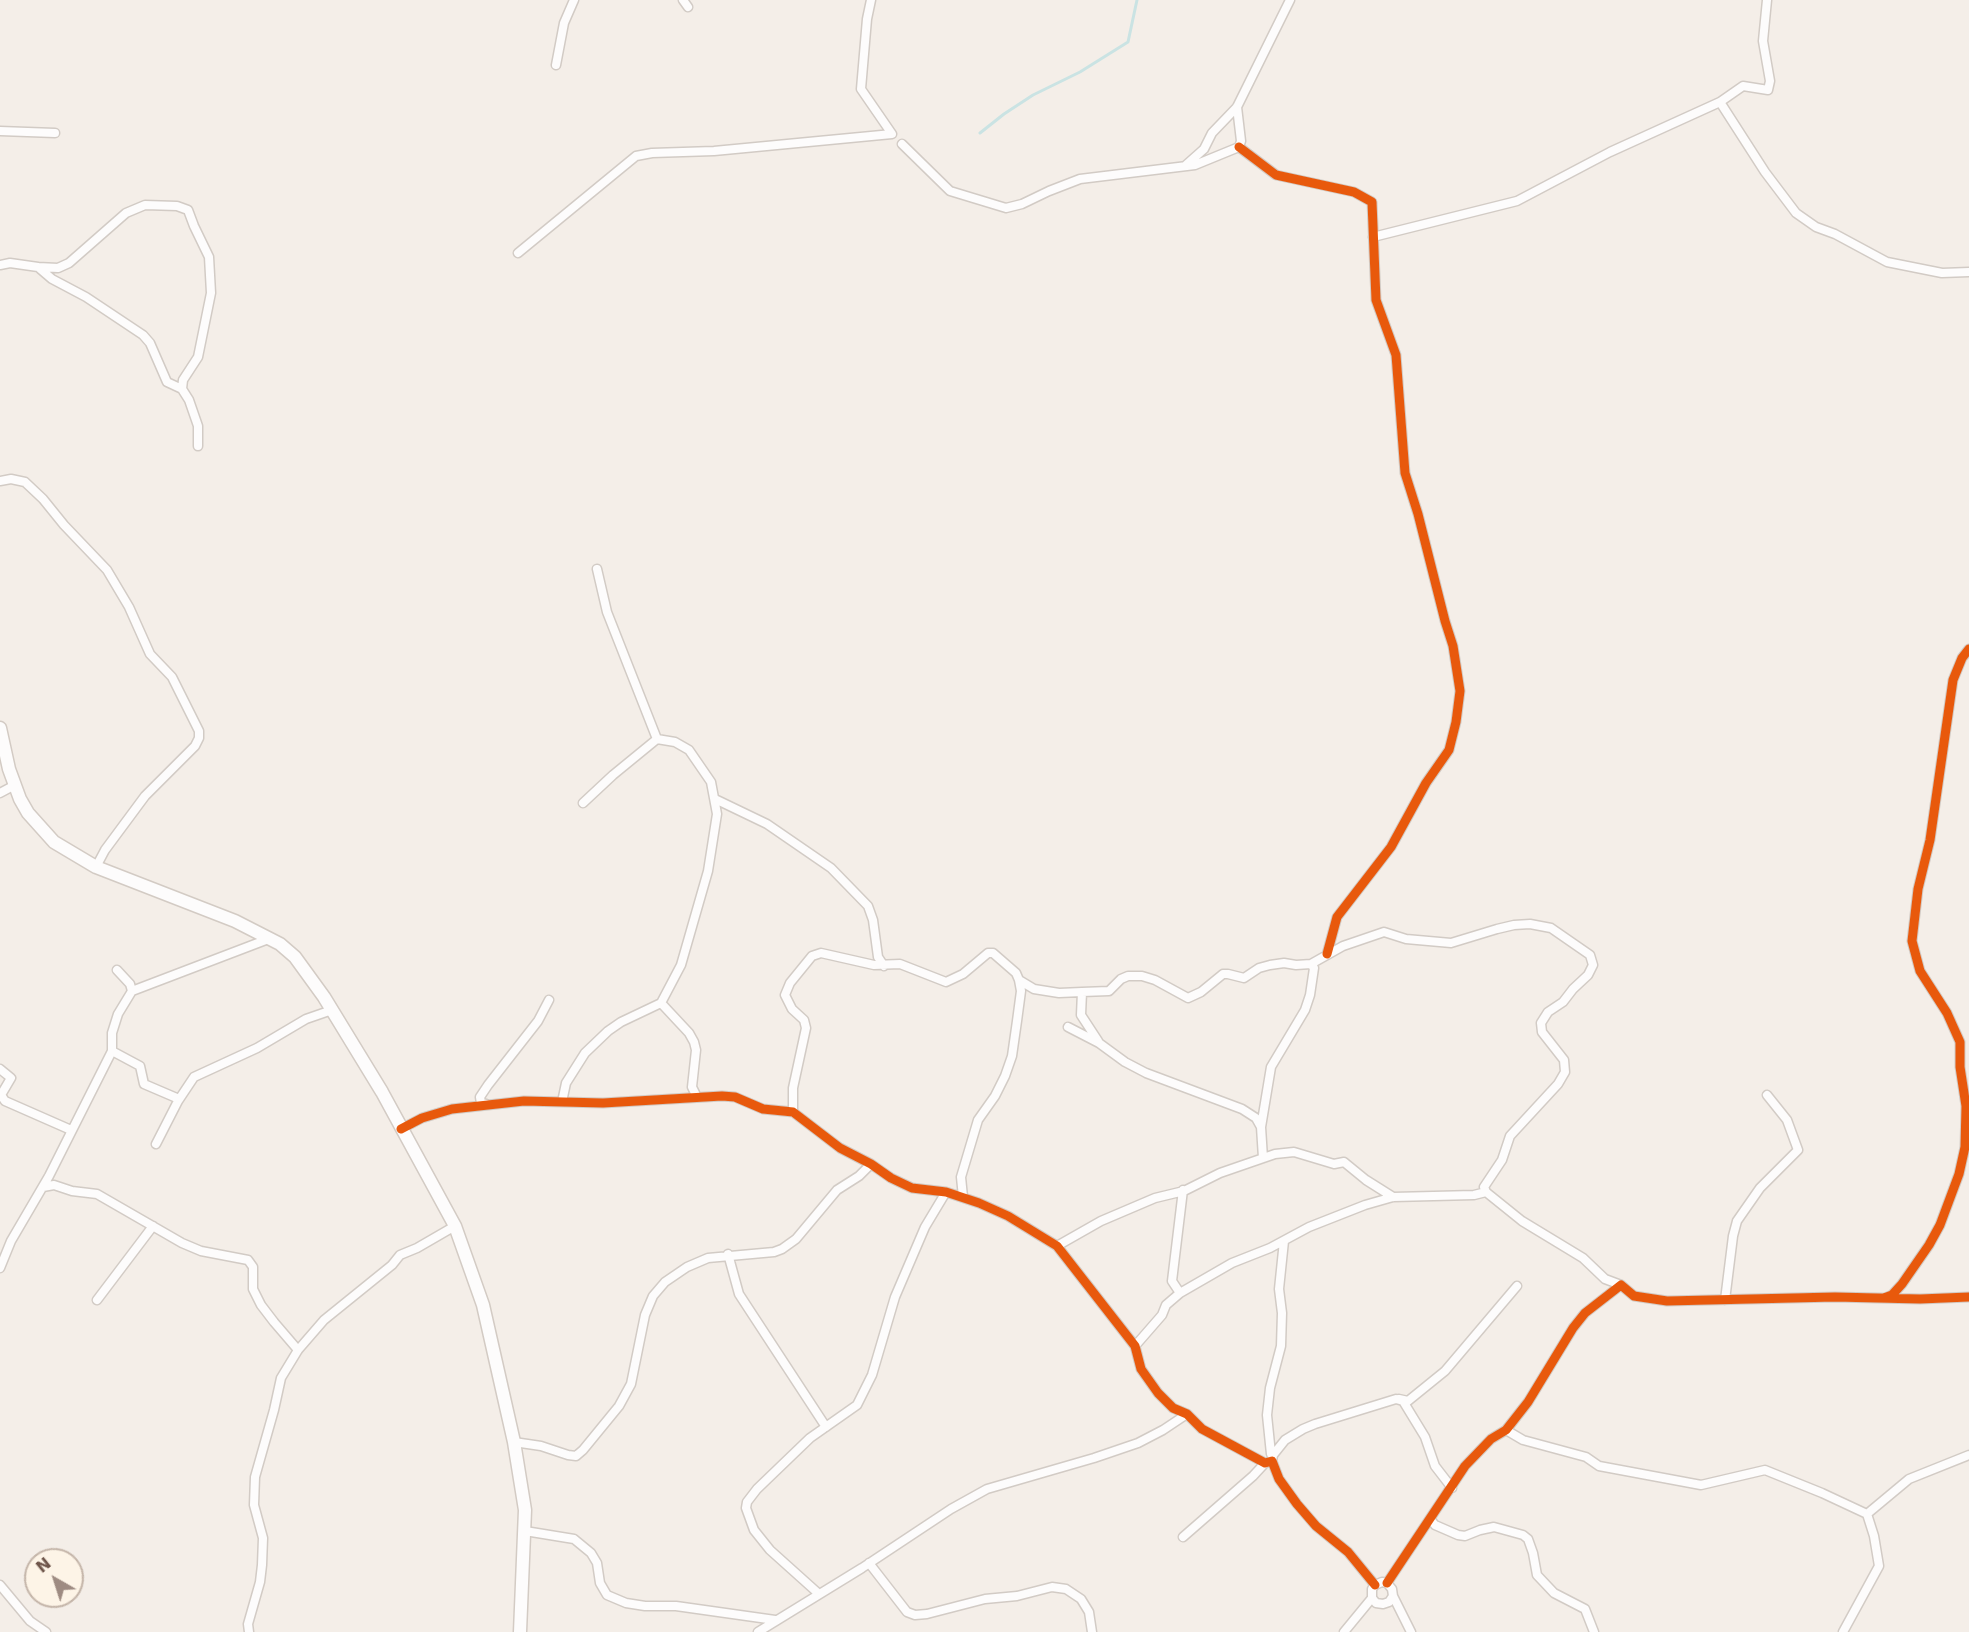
<!DOCTYPE html>
<style>
body{margin:0}
#map{position:relative;width:1969px;height:1632px;overflow:hidden;background:#f4eee8;font-family:"DejaVu Sans",sans-serif}
canvas{display:block}
.north{position:absolute;left:24px;top:1548px;width:60px;height:60px;box-sizing:border-box;background:#fdf4e7;border:2px solid #c4b5a9;border-radius:50%;rotate:321deg;font-size:16px;font-weight:700;line-height:24px;text-align:center;color:#6f564b}
.north::after{content:'';display:block;margin:auto;width:21px;height:27px;background:#9e8b82;clip-path:polygon(50% 0,100% 100%,50% 72%,0 100%)}
</style>
<div id="map">
<canvas width="1969" height="1632"></canvas>
<div class="north">N</div>
</div>
<script>
const ctx = document.querySelector('canvas').getContext('2d');
ctx.lineJoin = 'round';
const poly = rows => new Path2D(rows.map(r => 'M' + r).join(''));
function stroke(path, color, width, dash) { ctx.strokeStyle = color; ctx.lineWidth = width; ctx.lineCap = dash ? 'butt' : 'round'; ctx.setLineDash(dash || []); ctx.stroke(path); }
const stream = poly([
 [980,133,1004,114,1033,95,1080,72,1128,42,1137,0]
]);
const street = poly([
 [683,0,688,7],
 [556,65,564,23,574,0],
 [1720,102,1765,172,1796,213,1816,227,1835,234,1887,262,1942,273,1969,272],
 [1237,107,1241,141,1239,147],
 [0,131,55,133],
 [902,144,950,191,1006,208,1022,204,1049,191,1080,179,1195,165,1239,147],
 [1239,147,1276,175,1354,192,1372,202,1376,300,1396,355,1405,473,1418,514,1445,621,1453,646,1460,691,1456,722,1449,750,1426,783,1391,847,1337,917,1327,954],
 [1186,165,1204,149,1212,133,1237,107,1290,0],
 [1373,237,1517,201,1610,152,1720,102,1743,86,1768,90,1770,81,1763,41,1767,0],
 [518,253,636,156,652,153,714,151,892,134,861,89,867,19,871,0],
 [0,265,10,263,38,267,52,279,86,297,143,335,150,343,167,382,182,389,189,400,198,426,198,446],
 [38,267,58,268,69,263,126,213,145,205,177,206,188,210,194,226,209,257,211,293,198,357,183,380,182,389],
 [0,481,11,479,25,482,43,499,64,525,107,570,129,607,150,654,172,677,199,731,199,738,195,746,145,796,105,850,96,867],
 [597,569,607,612,657,739],
 [0,793,15,785],
 [715,799,767,824,831,868,868,906,873,920,878,957,884,966],
 [583,803,613,775,657,739,675,742,689,750,711,782,717,814,708,871,681,965,661,1003,689,1033,694,1042,696,1050,692,1087,697,1097],
 [1311,964,1343,946,1384,932,1406,939,1451,943,1497,929,1514,925,1530,924,1551,928,1590,955,1593,965,1588,975,1573,989,1563,1002,1548,1012,1541,1023,1542,1032,1564,1060,1565,1072,1558,1084,1510,1136,1502,1160,1484,1187,1486,1192],
 [1019,980,1034,989,1059,993,1082,992,1109,991,1121,979,1128,976,1142,976,1155,980,1188,998,1201,992,1223,974,1228,974,1244,978,1259,968,1270,965,1284,963,1296,965,1311,964,1314,968,1310,995,1305,1010,1271,1067,1261,1127],
 [132,991,271,938],
 [1082,992,1081,1015,1098,1041],
 [1068,1027,1099,1043,1125,1062,1146,1073,1242,1109,1256,1118,1261,1127,1263,1158],
 [112,1051,140,1066,144,1084,179,1099],
 [0,1069,11,1078,1,1095,5,1101,71,1130],
 [562,1102,566,1083,585,1053,608,1031,621,1022,661,1003],
 [486,1104,481,1103,480,1097,488,1085,538,1021,549,1000],
 [793,1112,793,1088,806,1028,804,1020,792,1009,785,995,790,983,812,956,821,953,874,965,900,964,946,982,963,974,988,953,993,953,1016,973,1019,980,1021,991,1017,1021,1012,1056,1005,1076,995,1096,978,1120,961,1177,963,1197],
 [401,1129,422,1118,452,1109,524,1101,603,1103,722,1096,735,1097,763,1109,793,1112,840,1148,871,1164,891,1178,912,1188,946,1192,979,1203,1008,1216,1057,1246,1135,1346,1141,1369,1158,1393,1173,1408,1187,1414,1202,1429,1265,1463,1272,1461,1279,1479,1297,1504,1316,1526,1348,1552,1375,1585],
 [156,1144,178,1101,194,1077,257,1048,306,1019,332,1010],
 [43,1187,54,1185,72,1191,97,1194,182,1243,201,1251,248,1260,253,1267,253,1289,261,1305,274,1322,298,1350],
 [1057,1246,1101,1221,1155,1198,1184,1191,1220,1173,1275,1154,1294,1152,1334,1164,1344,1162,1366,1180,1393,1197],
 [728,1254,739,1294,826,1427],
 [0,1268,11,1241,49,1176,112,1051,112,1033,118,1014,132,991,130,984,117,970],
 [1180,1293,1172,1281,1183,1190],
 [1885,1298,1892,1295,1902,1284,1929,1245,1940,1225,1959,1174,1965,1147,1966,1106,1960,1067,1960,1042,1947,1013,1920,971,1912,941,1918,889,1930,840,1953,680,1962,658,1969,649],
 [97,1300,153,1226],
 [1725,1300,1733,1236,1737,1221,1760,1188,1798,1150,1787,1120,1767,1095],
 [1135,1346,1162,1315,1166,1305,1180,1293,1232,1263,1270,1248,1309,1227,1365,1205,1393,1197,1474,1195,1486,1192,1522,1221,1583,1258,1605,1279,1621,1285],
 [1399,1399,1408,1401,1445,1371,1517,1286],
 [1506,1430,1523,1440,1586,1457,1599,1466,1701,1485,1765,1470,1822,1493,1867,1514,1874,1536,1879,1566,1843,1632],
 [514,1442,541,1446,568,1455,576,1456,583,1450,619,1406,631,1384,645,1315,653,1296,665,1282,687,1267,708,1258,774,1252,782,1249,796,1239,837,1190,859,1176,871,1164],
 [1273,1455,1271,1454,1267,1415,1270,1388,1281,1346,1282,1313,1279,1289,1284,1241],
 [1272,1461,1273,1455,1285,1440,1303,1429,1315,1424,1396,1399,1403,1401,1425,1437,1435,1466,1452,1488],
 [1867,1514,1909,1479,1969,1455],
 [1430,1519,1435,1525,1458,1535,1465,1536,1480,1530,1494,1527,1523,1535,1528,1539,1533,1553,1537,1575,1554,1593,1585,1609,1594,1632],
 [525,1531,574,1539,591,1553,597,1563,600,1583,607,1595,626,1603,645,1606,676,1606,775,1620],
 [1183,1537,1253,1476,1265,1463],
 [869,1563,907,1612,915,1615,927,1614,985,1599,1017,1596,1052,1587,1066,1589,1081,1599,1089,1612,1092,1632],
 [1387,1583,1465,1466,1491,1439,1506,1430,1528,1402,1573,1328,1585,1313,1621,1285,1634,1296,1667,1301,1835,1297,1920,1299,1969,1297],
 [0,1585,30,1621,46,1632],
 [819,1594,770,1550,754,1530,746,1508,747,1502,757,1489,810,1438,857,1405,872,1375,895,1297,925,1227,946,1192],
 [1393,1596,1411,1632],
 [249,1632,248,1624,260,1582,262,1565,263,1538,254,1505,255,1477,274,1410,281,1378,298,1350,324,1320,392,1265,400,1255,417,1248,455,1226],
 [758,1632,862,1568,951,1509,987,1489,1094,1458,1138,1443,1163,1430,1187,1414],
 [1344,1632,1372,1598,1372,1589,1375,1585,1382,1582,1387,1583,1392,1589,1393,1596,1389,1602,1383,1604,1376,1603,1372,1598]
]);
const secondary = poly([
 [0,728,9,769,20,799,28,813,54,842,96,867,235,921,280,944,295,957,324,997,382,1092,455,1226,483,1305,514,1442,525,1510,520,1632]
]);
const cycleway = poly([
 [1239,147,1276,175,1354,192,1372,202,1376,300,1396,355,1405,473,1418,514,1445,621,1453,646,1460,691,1456,722,1449,750,1426,783,1391,847,1337,917,1327,954],
 [401,1129,422,1118,452,1109,524,1101,603,1103,722,1096,735,1097,763,1109,793,1112,840,1148,871,1164,891,1178,912,1188,946,1192,979,1203,1008,1216,1057,1246,1135,1346,1141,1369,1158,1393,1173,1408,1187,1414,1202,1429,1265,1463,1272,1461,1279,1479,1297,1504,1316,1526,1348,1552,1375,1585],
 [1884,1298,1892,1295,1902,1284,1929,1245,1940,1225,1959,1174,1965,1147,1966,1106,1960,1067,1960,1042,1947,1013,1920,971,1912,941,1918,889,1930,840,1953,680,1962,658,1969,649],
 [1387,1583,1465,1466,1491,1439,1506,1430,1528,1402,1573,1328,1585,1313,1621,1285,1634,1296,1667,1301,1835,1297,1920,1299,1969,1297]
]);
stroke(stream, '#cae3e3', 3);
stroke(street, '#d2cbc5', 11);
stroke(secondary, '#d3cbc4', 15);
stroke(street, '#fdfcfc', 8);
stroke(secondary, '#fdfcfc', 12);
stroke(cycleway, '#e8590c', 9);
</script>
